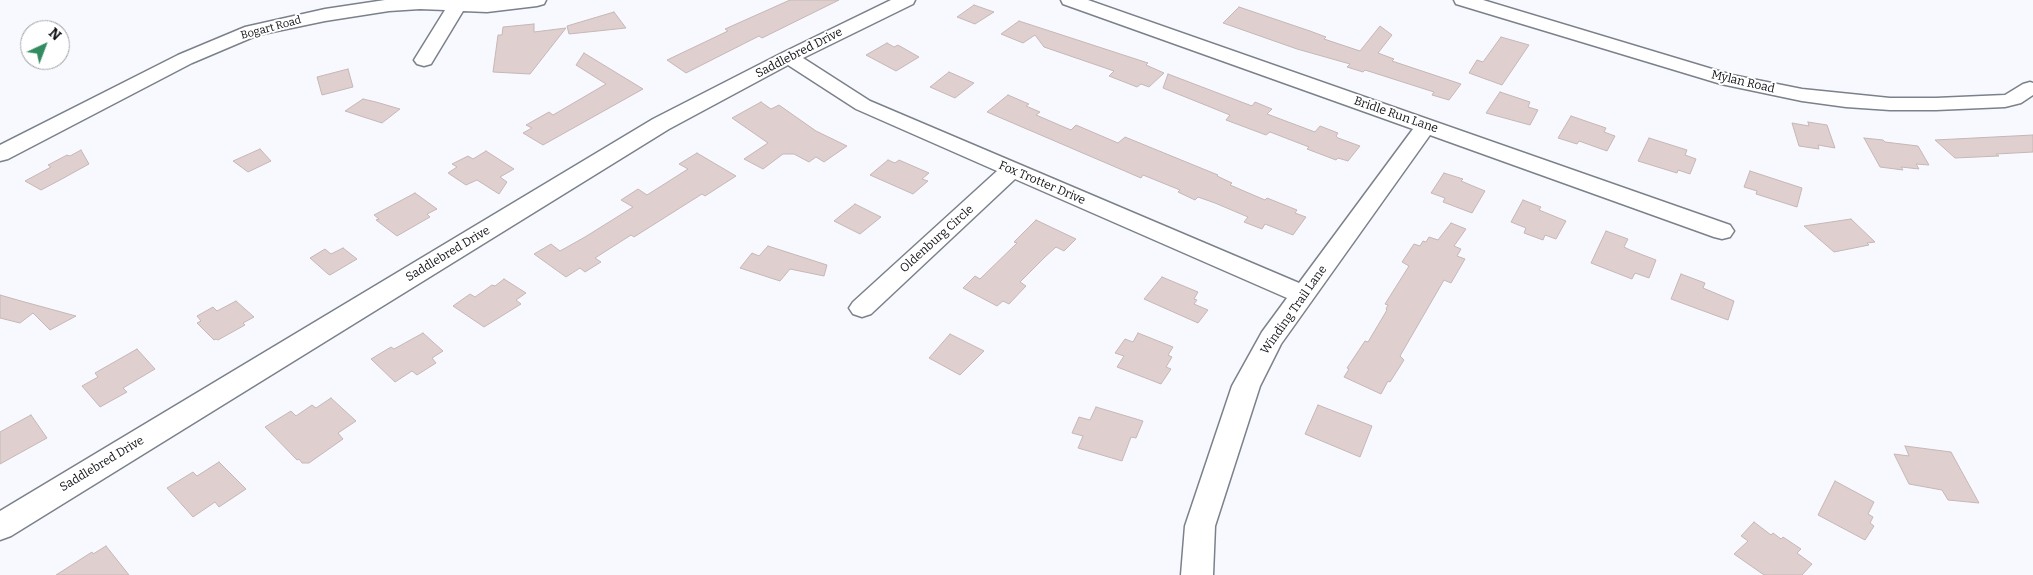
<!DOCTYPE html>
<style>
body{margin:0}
#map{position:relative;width:2033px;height:575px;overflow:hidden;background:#f7f9fe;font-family:Bitter,serif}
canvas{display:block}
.north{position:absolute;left:20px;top:20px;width:50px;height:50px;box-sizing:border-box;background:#fff;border:1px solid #9fa0a2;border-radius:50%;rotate:43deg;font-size:14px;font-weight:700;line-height:20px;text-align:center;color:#101216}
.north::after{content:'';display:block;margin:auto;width:18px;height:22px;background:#338b60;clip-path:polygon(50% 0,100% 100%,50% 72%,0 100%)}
</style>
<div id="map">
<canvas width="2033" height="575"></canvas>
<div class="north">N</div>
</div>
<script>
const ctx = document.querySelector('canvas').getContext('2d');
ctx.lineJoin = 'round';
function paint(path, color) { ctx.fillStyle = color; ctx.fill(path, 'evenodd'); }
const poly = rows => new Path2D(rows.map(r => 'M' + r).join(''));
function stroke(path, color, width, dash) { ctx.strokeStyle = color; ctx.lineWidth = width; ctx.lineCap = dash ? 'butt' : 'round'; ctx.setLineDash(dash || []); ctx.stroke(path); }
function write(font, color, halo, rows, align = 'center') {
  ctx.font = font + ' Bitter,serif'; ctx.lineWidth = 4; ctx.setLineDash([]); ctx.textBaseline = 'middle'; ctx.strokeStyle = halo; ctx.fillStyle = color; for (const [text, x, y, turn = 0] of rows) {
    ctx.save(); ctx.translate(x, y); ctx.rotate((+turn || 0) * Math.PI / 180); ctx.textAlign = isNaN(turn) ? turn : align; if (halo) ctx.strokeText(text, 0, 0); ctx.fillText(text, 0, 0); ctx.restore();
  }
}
const building = poly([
 [790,0,839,0,762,38,759,36,686,73,667,60,728,31,725,29,790,0],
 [974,5,994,12,975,24,957,17,974,5],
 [1239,7,1310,31,1326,37,1324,39,1360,51,1380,26,1392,35,1378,53,1394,59,1392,61,1461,84,1449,100,1432,95,1434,92,1365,70,1363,72,1347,67,1350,64,1297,49,1223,23,1239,7],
 [614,12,626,28,569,34,567,26,614,12],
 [1019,21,1148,63,1146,65,1164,73,1149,87,1141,84,1137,87,1109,76,1114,71,1044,47,1035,35,1023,43,1001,34,1019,21],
 [534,24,534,32,566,28,530,74,493,72,498,35,502,35,503,27,534,24],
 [1501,37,1529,45,1502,85,1469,73,1477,60,1483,62,1501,37],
 [887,43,894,47,898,45,919,57,896,71,866,55,887,43],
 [584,53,643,89,543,145,523,133,532,128,526,125,549,112,553,115,606,84,576,65,584,53],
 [348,69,353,87,322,95,317,77,348,69],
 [949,72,974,83,955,98,930,87,949,72],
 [1168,74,1252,106,1255,102,1272,109,1267,114,1315,132,1320,126,1338,133,1336,136,1338,138,1360,146,1348,161,1338,158,1336,160,1307,149,1309,147,1270,132,1266,135,1226,120,1230,115,1163,88,1168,74],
 [1500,92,1530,102,1528,107,1538,110,1530,125,1486,113,1500,92],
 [1008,95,1029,104,1026,106,1040,112,1036,115,1071,130,1076,125,1118,143,1125,137,1218,175,1217,176,1232,183,1230,185,1265,200,1267,198,1297,210,1295,213,1306,217,1293,235,1265,224,1262,229,1244,222,1248,217,1215,203,1198,197,1195,200,1178,192,1180,190,1143,175,1141,178,987,112,1008,95],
 [363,99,376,102,400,109,382,123,345,111,363,99],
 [761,102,771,109,779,105,816,131,847,146,824,162,816,157,809,162,794,154,783,154,763,169,744,159,768,143,732,118,761,102],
 [1571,116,1606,128,1604,132,1615,136,1607,151,1579,141,1577,144,1558,138,1571,116],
 [1808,122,1827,125,1835,148,1818,145,1819,149,1799,146,1792,123,1809,126,1808,122],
 [2033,135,2033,152,1996,154,1999,156,1955,158,1935,140,2033,135],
 [1649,138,1687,150,1685,155,1696,159,1690,174,1678,170,1677,173,1638,161,1649,138],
 [1864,138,1883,140,1885,142,1918,146,1929,165,1916,164,1919,169,1901,167,1903,170,1880,167,1864,138],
 [260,149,271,161,248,172,233,161,260,149],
 [81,150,89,164,60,180,41,190,25,181,51,167,48,165,67,155,70,156,81,150],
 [486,151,514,169,500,177,507,182,499,194,477,180,466,185,448,173,457,167,452,164,468,156,473,159,486,151],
 [697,153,736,176,705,196,702,194,634,237,631,235,595,258,601,262,585,272,580,268,566,277,534,254,551,244,560,251,585,237,633,207,621,200,638,189,647,195,688,169,679,164,697,153],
 [888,160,895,163,899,160,929,173,922,179,928,181,913,194,870,175,888,160],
 [1750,171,1802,188,1797,207,1756,194,1757,191,1744,187,1750,171],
 [1444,173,1463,179,1461,181,1485,191,1472,213,1443,202,1445,198,1431,193,1444,173],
 [415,193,437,209,427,214,430,217,397,236,376,220,379,219,374,215,415,193],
 [1523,200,1541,207,1539,210,1566,221,1556,239,1545,235,1543,240,1524,233,1526,228,1511,222,1523,200],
 [855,204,881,217,860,234,834,221,855,204],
 [1851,219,1875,242,1867,243,1869,245,1834,252,1804,226,1851,219],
 [1036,220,1076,239,1064,251,1056,247,1045,257,1020,282,1026,286,1009,304,1003,301,997,306,963,288,975,276,980,279,1017,243,1014,242,1036,220],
 [1451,223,1466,229,1454,246,1461,249,1457,256,1465,259,1451,283,1444,280,1400,356,1404,360,1390,382,1388,381,1381,394,1344,377,1349,369,1347,368,1365,341,1368,342,1387,310,1386,309,1388,305,1385,304,1409,266,1402,262,1414,244,1420,246,1423,241,1426,242,1429,237,1438,240,1451,223],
 [1606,231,1628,239,1624,247,1630,250,1656,260,1649,278,1635,273,1632,279,1591,263,1606,231],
 [768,246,827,265,824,276,790,269,780,281,740,268,752,253,759,256,768,246],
 [343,248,357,259,330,275,328,274,310,258,325,249,331,254,343,248],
 [1681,274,1705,283,1703,288,1734,301,1728,320,1671,299,1681,274],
 [1162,277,1198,292,1194,299,1197,300,1194,304,1208,310,1198,323,1144,299,1162,277],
 [504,279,526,293,516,300,521,304,484,327,453,306,470,294,475,297,492,285,495,286,504,279],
 [0,295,21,301,76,316,50,330,33,313,20,323,0,318,0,295],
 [236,301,254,317,243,323,245,325,218,340,216,339,214,340,197,323,201,321,197,316,213,307,217,311,236,301],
 [423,333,443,351,432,358,436,363,417,375,412,371,395,382,371,359,391,347,394,349,423,333],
 [1138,333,1173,347,1168,355,1172,357,1166,367,1171,369,1161,384,1117,367,1124,356,1115,353,1125,339,1133,342,1138,333],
 [950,334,984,351,960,375,929,358,950,334],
 [137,349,155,369,123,388,127,392,100,407,82,386,98,377,95,373,137,349],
 [331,398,356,421,338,433,343,439,309,463,302,463,299,459,297,460,265,427,291,411,296,416,312,405,316,408,331,398],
 [1318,405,1372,426,1360,457,1305,434,1318,405],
 [1096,407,1143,421,1136,438,1131,437,1122,461,1078,448,1083,436,1072,433,1079,417,1090,420,1096,407],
 [31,415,47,438,0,464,0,432,31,415],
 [1905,446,1951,452,1979,503,1948,500,1942,490,1909,484,1894,454,1909,456,1905,446],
 [219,462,246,489,219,507,215,502,193,517,167,488,193,472,197,476,219,462],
 [1835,481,1874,502,1868,514,1873,517,1870,523,1874,526,1865,540,1818,515,1835,481],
 [1754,522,1771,535,1773,533,1781,539,1783,537,1801,549,1797,553,1812,564,1802,575,1764,575,1734,554,1748,541,1741,536,1754,522],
 [106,546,129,575,56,575,92,552,93,554,106,546]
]);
const minor = poly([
 [385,0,546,0,544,4,537,6,487,12,463,11,431,64,424,66,417,64,414,60,445,10,420,9,389,11,325,21,258,35,192,63,8,159,0,161,0,145,178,55,245,27,325,9,385,0],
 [891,0,915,0,913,4,803,58,870,101,1299,283,1413,129,1063,4,1061,0,1088,0,1730,225,1734,231,1730,237,1722,239,1714,237,1430,135,1281,344,1260,386,1215,526,1213,575,1181,575,1185,526,1232,386,1262,332,1287,298,1015,179,871,314,862,317,853,314,849,308,853,302,997,171,856,109,788,65,669,129,11,536,0,540,0,511,653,119,782,53,891,0],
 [1454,0,1483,0,1732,75,1802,89,1890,98,1936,98,2005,95,2023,84,2030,82,2033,83,2033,95,2021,103,2005,107,1936,110,1890,110,1846,107,1802,101,1721,84,1456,4,1454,0]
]);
const farStreetnames = [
 ["Bogart Road",271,28,-15]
];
const streetNames = [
 ["Saddlebred Drive",799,53,-27],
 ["Mylan Road",1743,82,13],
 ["Bridle Run Lane",1396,115,19],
 ["Fox Trotter Drive",1042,183,23],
 ["Oldenburg Circle",937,239,-42],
 ["Saddlebred Drive",448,254,-31],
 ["Winding Trail Lane",1294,310,-55],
 ["Saddlebred Drive",102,464,-31]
];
paint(building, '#dfd0cf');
stroke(building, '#c6b7b6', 1);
stroke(minor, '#7b818a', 3);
paint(minor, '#fff');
write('11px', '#101216', '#fff', farStreetnames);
write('12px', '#101216', '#fff', streetNames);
</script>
